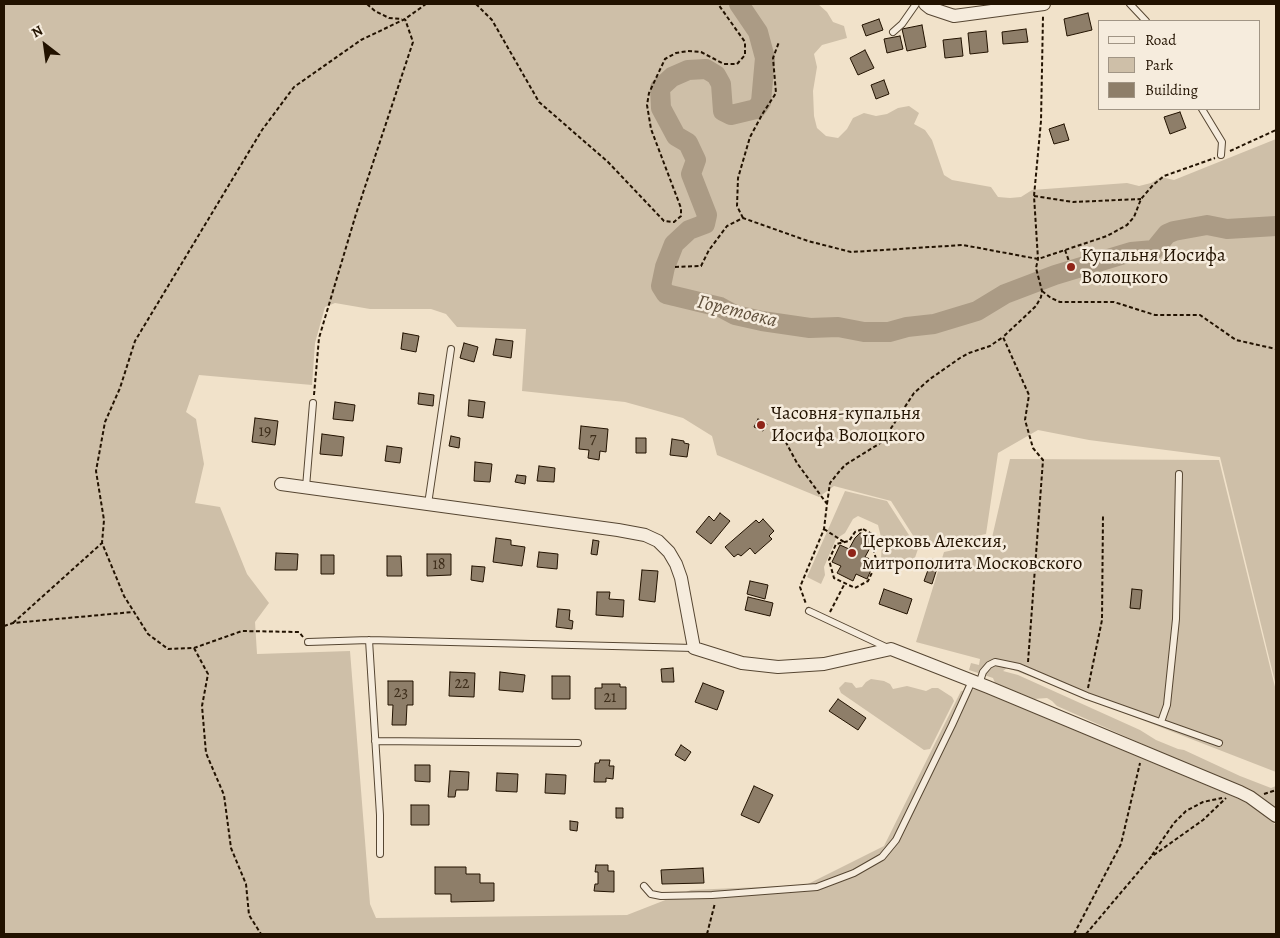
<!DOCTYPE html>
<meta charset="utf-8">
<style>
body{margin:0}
#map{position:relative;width:1280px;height:938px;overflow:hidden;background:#f1e2ca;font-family:Alegreya,serif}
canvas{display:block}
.frame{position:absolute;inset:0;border:5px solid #221200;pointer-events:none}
.legend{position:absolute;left:1098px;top:20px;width:162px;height:90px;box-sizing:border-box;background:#f6ecdd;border:1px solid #a19585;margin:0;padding:6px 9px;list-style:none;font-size:15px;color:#221200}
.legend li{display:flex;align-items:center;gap:10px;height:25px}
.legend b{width:25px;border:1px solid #a19585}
.north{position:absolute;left:20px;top:20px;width:50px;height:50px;-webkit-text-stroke:4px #f6ecdd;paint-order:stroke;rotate:330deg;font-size:14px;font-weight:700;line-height:20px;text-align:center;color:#221200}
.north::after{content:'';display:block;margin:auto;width:18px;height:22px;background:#221200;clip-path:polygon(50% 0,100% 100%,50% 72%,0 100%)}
</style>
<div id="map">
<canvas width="1280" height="938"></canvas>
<div class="frame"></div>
<ul class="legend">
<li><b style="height:6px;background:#f6ecdd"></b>Road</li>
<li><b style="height:14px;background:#cebfa8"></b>Park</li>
<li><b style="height:14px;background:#8e7e69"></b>Building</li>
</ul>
<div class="north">N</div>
</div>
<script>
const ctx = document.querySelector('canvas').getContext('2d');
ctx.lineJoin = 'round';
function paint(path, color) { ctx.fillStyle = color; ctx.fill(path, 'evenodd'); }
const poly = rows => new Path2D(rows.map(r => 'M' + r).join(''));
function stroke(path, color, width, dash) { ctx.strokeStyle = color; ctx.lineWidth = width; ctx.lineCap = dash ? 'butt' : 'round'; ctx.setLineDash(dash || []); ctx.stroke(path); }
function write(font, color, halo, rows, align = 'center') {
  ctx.font = font + ' Alegreya,serif'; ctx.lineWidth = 5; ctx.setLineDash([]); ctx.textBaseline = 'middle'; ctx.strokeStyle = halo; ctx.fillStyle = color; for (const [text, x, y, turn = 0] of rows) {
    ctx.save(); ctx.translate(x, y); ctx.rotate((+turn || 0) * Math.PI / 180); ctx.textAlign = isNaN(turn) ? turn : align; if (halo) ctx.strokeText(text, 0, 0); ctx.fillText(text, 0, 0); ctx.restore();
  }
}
const green = poly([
 [4,4,818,4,827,12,833,22,844,26,847,38,822,45,814,54,817,67,813,91,814,116,817,128,826,136,838,138,847,129,853,118,864,113,876,116,887,114,898,108,909,106,919,113,914,124,925,130,932,140,944,175,952,180,991,187,998,197,1010,198,1021,197,1032,190,1127,183,1139,186,1151,183,1161,177,1174,180,1276,139,1276,686,1220,457,1089,440,1038,430,998,453,986,534,921,548,891,501,834,486,819,497,717,455,712,436,683,418,625,402,522,391,526,329,457,327,446,314,431,309,370,309,335,303,325,307,315,343,312,385,199,375,186,412,196,419,204,464,195,503,220,507,247,574,269,603,255,622,257,654,350,651,370,904,376,918,627,915,691,890,806,885,884,846,961,691,976,689,1249,803,1276,825,1276,934,4,934],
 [1010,459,1219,460,1276,691,1276,772,1016,671,1007,668,1003,671,1018,675,1140,730,1156,740,1178,749,1184,750,1240,776,1271,788,1276,786,1276,808,1250,792,1057,706,1052,701,1047,698,1034,699,995,683,993,678,969,670,971,663,979,665,980,659,916,642,944,552,991,542],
 [845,491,887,501,918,549,911,569,881,559,882,541,878,525,858,516,853,519,845,533,836,539,824,567,825,575,821,584,807,577],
 [871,679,884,681,890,684,893,689,907,686,926,691,932,688,938,688,952,697,954,701,930,749,924,750,841,693,839,688,845,682,852,683,856,688,862,687,866,682]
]);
const river = poly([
 [739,4,758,32,765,58,761,102,756,109,731,115,723,111,721,84,716,75,706,69,688,70,672,77,660,88,661,108,676,136,688,143,696,160,691,174,707,215,705,224,689,230,674,244,665,267,661,286,666,294,720,307,735,315,762,321,810,328,838,327,864,332,889,332,907,327,934,324,977,311,1005,294,1055,275,1131,252,1154,250,1167,234,1174,231,1207,225,1227,229,1276,226]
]);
const building = poly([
 [1088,13,1092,30,1067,36,1064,19,1088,13],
 [879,19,883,30,866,36,862,25,879,19],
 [922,25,926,47,907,51,902,29,922,25],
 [1026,29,1028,42,1003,44,1002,32,1026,29],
 [986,31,988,52,970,54,968,33,986,31],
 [900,36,903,49,887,53,884,39,900,36],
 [961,38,963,56,945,58,943,40,961,38],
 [865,50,874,68,858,75,850,58,865,50],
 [884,80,889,94,876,99,871,85,884,80],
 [1180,112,1186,128,1170,134,1164,117,1180,112],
 [1064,124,1069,140,1054,144,1049,129,1064,124],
 [403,333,419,336,416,352,401,349,403,333],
 [496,339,513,341,511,358,493,355,496,339],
 [464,343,478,347,474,362,460,358,464,343],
 [419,393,434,395,433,406,418,404,419,393],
 [469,400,485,402,483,418,468,416,469,400],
 [335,402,355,405,353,421,333,419,335,402],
 [255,418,278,421,275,445,252,442,255,418],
 [758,419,767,424,763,431,754,427,758,419],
 [581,426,608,429,606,452,600,451,599,460,588,458,589,450,579,449,581,426],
 [322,434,344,437,342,456,320,454,322,434],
 [451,436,460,438,459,448,449,446,451,436],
 [636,438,646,438,646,453,636,453,636,438],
 [672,439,684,441,684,443,689,444,687,457,670,455,672,439],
 [387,446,402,448,400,463,385,461,387,446],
 [475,462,492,464,490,482,474,481,475,462],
 [539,466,555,468,554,482,537,481,539,466],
 [517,475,526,476,525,484,515,482,517,475],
 [720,513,730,521,711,544,696,532,709,516,714,521,720,513],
 [763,519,774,531,769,536,772,539,755,554,750,548,741,556,738,554,734,557,725,547,756,520,759,523,763,519],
 [860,533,867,534,871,539,871,546,865,557,875,561,867,579,856,574,853,581,837,573,841,566,832,562,840,545,849,549,855,538,860,533],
 [496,538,511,540,511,545,525,547,522,566,493,562,496,538],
 [593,540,599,541,597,555,591,554,593,540],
 [539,552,558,554,557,569,537,567,539,552],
 [276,553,298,554,297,570,275,570,276,553],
 [427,554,451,554,451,575,427,576,427,554],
 [321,555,334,555,334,574,321,574,321,555],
 [387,556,401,556,402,576,387,576,387,556],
 [932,559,939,562,932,584,924,581,932,559],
 [472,566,485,567,483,582,471,580,472,566],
 [642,570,658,571,655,602,639,600,642,570],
 [750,581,768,585,765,599,747,594,750,581],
 [884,589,912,599,907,614,879,604,884,589],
 [1132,589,1142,590,1140,609,1130,608,1132,589],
 [597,592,610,592,609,599,624,600,623,617,596,615,597,592],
 [748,597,773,603,770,616,745,610,748,597],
 [558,609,570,610,569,620,573,621,572,629,556,627,558,609],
 [673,668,674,682,662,682,661,669,673,668],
 [450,672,475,673,474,697,449,696,450,672],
 [500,672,525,675,523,692,499,690,500,672],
 [552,676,570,676,570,699,552,699,552,676],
 [388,681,413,681,413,705,407,705,406,725,392,725,393,705,388,705,388,681],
 [703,683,724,691,717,710,695,702,703,683],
 [602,684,620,684,620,687,626,687,626,709,595,709,595,688,602,688,602,684],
 [838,699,866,718,858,730,829,711,838,699],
 [681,745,691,752,685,761,675,755,681,745],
 [600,760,610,760,609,766,614,766,613,779,606,778,606,782,594,782,595,763,599,763,600,760],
 [415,765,430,765,430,782,415,781,415,765],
 [450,771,469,772,468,790,456,790,455,797,448,797,450,771],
 [497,773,518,774,517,792,496,791,497,773],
 [546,774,566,775,565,794,545,793,546,774],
 [754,786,773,795,759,823,741,815,754,786],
 [411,805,429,805,429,825,411,825,411,805],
 [616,808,623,808,623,818,616,818,616,808],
 [570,821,578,822,577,831,570,830,570,821],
 [596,865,608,865,608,871,614,871,614,892,594,891,595,884,598,884,598,872,595,872,596,865],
 [435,867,466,867,466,874,480,874,480,883,494,883,494,901,451,902,451,894,435,894,435,867],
 [703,868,704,883,662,884,661,870,703,868]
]);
const path = poly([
 [367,4,375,11,389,18,402,19],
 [476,4,492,20,539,102,608,162,664,221,674,222,681,216,681,208,651,129,647,105,649,93,665,59,676,53,688,51,701,52,724,64,737,64,745,55,745,42,718,4],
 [1230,151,1276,130],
 [1034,196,1073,202,1141,199],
 [743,218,737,206,738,178,750,137,763,113,776,93,773,58,779,42],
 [1065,250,1070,264],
 [675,267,701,266,709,250,727,226,743,218,808,241,851,252,963,245,1038,259,1107,236,1127,225,1134,217,1141,199,1153,185,1164,176,1215,158],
 [1042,291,1051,298,1060,302,1114,302,1155,315,1200,315,1236,340,1276,349],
 [314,395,319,338,356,214,413,42,405,19],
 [777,433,782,435,797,463,827,504,824,529,800,587,806,604],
 [827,504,830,483,838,473,845,465,882,442,914,393,930,379,960,358,969,353,990,346,1003,337],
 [824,529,844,542],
 [863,529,872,534,875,541,873,549,877,562,868,581,855,588,834,578,829,560,836,544,849,541,855,532,863,529],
 [830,612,845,583],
 [13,623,102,543],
 [4,626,13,623,133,612],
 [303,637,299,632,242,631,194,648,168,649,148,634,124,596,102,543,104,520,96,471,105,422,120,388,135,341,262,130,294,87,361,40,405,19,426,4],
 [194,648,208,674,202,706,206,753,224,795,231,848,246,884,249,915,261,934],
 [1028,662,1043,460,1033,448,1025,420,1029,395,1003,337,1036,306,1041,297,1042,291,1036,268,1038,259,1034,196,1041,121,1043,16],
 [1088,688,1102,620,1103,514],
 [1264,794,1276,790],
 [1152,855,1174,823,1186,811,1203,802,1222,798],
 [707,934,715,903],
 [1074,934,1121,844,1140,763],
 [1086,934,1151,857,1203,820,1226,798]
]);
const service = poly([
 [1130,4,1146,21],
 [893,32,902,24,916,4],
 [1202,109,1222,142,1221,155],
 [306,487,313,403],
 [428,504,451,349],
 [809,611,888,648],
 [369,640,380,815,380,854],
 [308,642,369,640,694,648],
 [979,684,983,672,989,665,995,662,1019,667,1087,696,1219,743],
 [1161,722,1167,705,1176,619,1179,474],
 [375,741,578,743],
 [644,886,651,894,661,896,712,895,817,887,854,873,882,857,896,840,952,725,972,681]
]);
const minor = poly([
 [925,4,930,8,954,16,1044,4],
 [281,484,618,530,645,535,658,541,669,552,676,564,681,578,694,648,742,663,778,667,824,664,891,649,988,687,1240,792,1250,797,1276,816]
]);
const markers = [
 [1071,267,5,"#8f2418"],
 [761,425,5,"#8f2418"],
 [852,553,5,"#8f2418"]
];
const numberNames = [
 ["19",265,432],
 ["7",593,439],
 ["18",439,565],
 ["22",462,684],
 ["23",401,693],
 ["21",610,698]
];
const poiNames = [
 ["Купальня Иосифа",1081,256],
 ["Волоцкого",1081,278],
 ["Часовня-купальня",771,414],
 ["Иосифа Волоцкого",771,436],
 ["Церковь Алексия,",862,542],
 ["митрополита Московского",862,564]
];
const waterNames = [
 ["Горетовка",737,312,14]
];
paint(green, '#cebfa8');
stroke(river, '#ab9b85', 20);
paint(building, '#8e7e69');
stroke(building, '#221200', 1);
stroke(service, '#564632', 8);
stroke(minor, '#564632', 14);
stroke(path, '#221200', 2, [4, 2.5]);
stroke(service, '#f6ecdd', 6);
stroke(minor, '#f6ecdd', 12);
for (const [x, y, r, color] of markers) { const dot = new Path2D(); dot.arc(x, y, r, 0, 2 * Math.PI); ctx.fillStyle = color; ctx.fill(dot); stroke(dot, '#f6ecdd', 2); }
write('16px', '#3d2d1a', null, numberNames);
write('19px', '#221200', '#f6ecdd', poiNames, 'left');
write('italic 20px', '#60503c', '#f6ecdd', waterNames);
</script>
